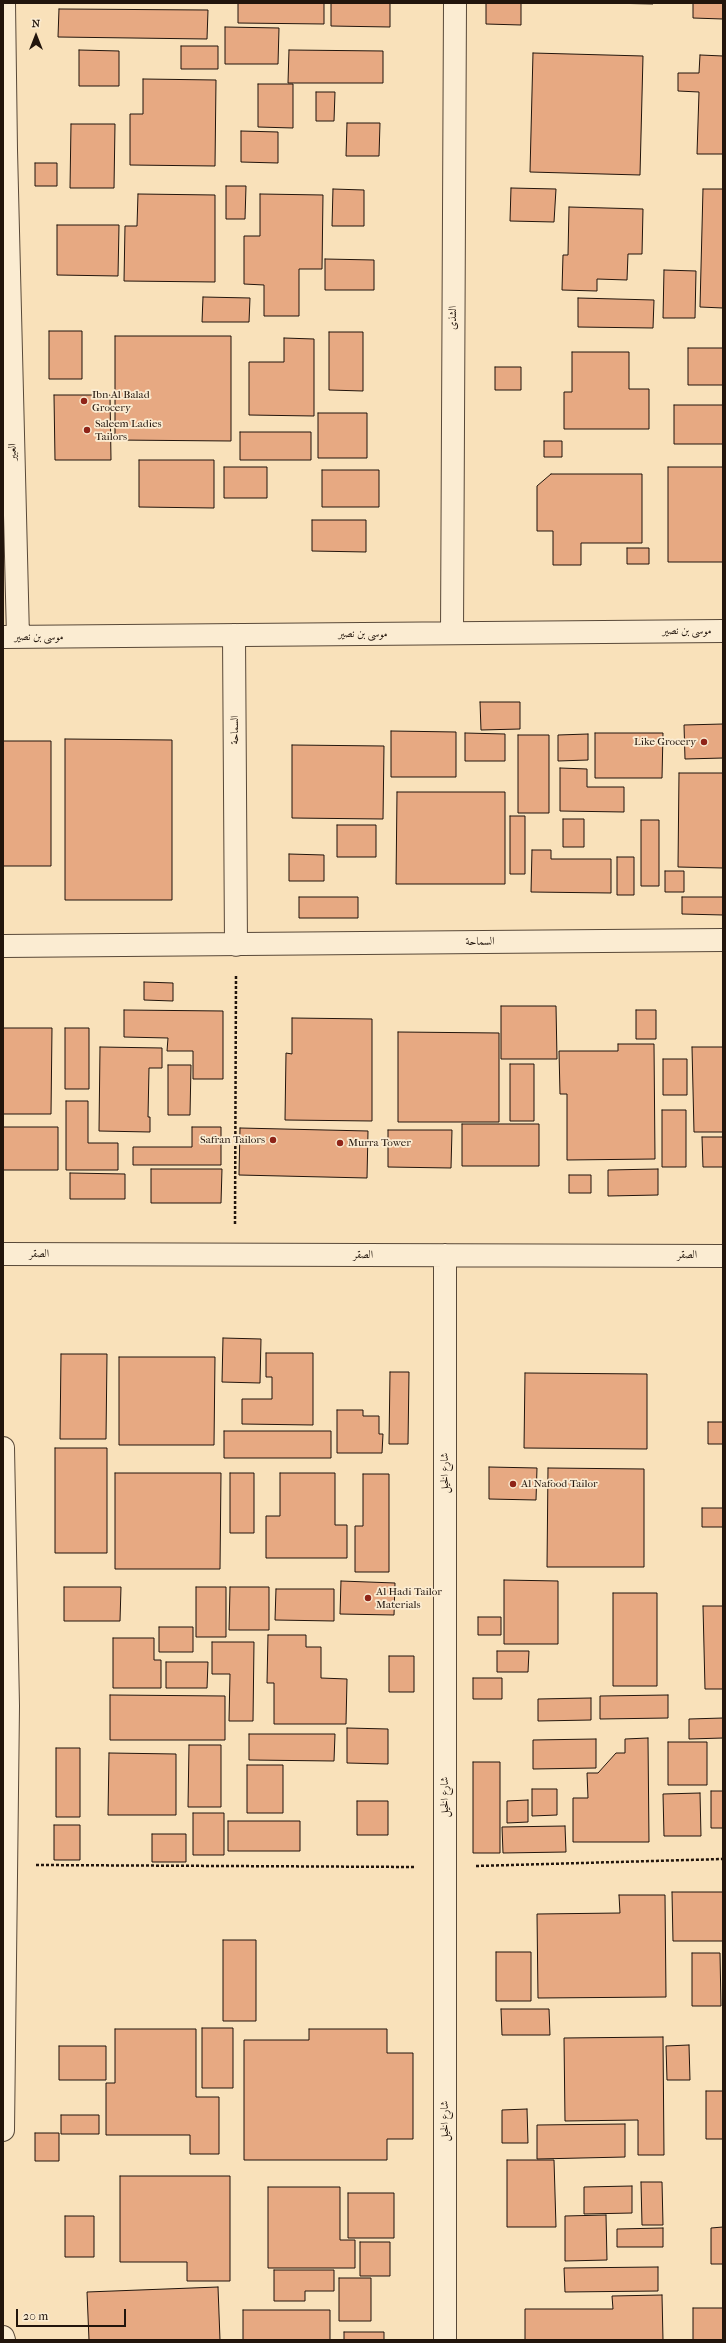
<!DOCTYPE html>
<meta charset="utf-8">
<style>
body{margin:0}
#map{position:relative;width:726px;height:2343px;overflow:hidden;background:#f9e1ba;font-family:"IM FELL French Canon",serif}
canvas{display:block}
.frame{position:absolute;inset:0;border:4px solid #22150c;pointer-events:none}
.north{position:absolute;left:16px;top:16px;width:40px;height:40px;-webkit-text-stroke:3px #fbecd2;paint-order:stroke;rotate:0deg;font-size:11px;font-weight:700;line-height:16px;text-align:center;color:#22150c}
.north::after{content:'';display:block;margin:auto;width:14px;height:18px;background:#22150c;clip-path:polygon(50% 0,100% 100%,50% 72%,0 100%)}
.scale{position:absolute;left:16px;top:2309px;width:110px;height:18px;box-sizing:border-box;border:2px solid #22150c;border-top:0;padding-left:5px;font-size:12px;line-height:14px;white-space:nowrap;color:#22150c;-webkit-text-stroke:3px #fbecd2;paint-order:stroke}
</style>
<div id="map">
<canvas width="726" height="2343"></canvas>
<div class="frame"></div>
<div class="north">N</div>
<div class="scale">20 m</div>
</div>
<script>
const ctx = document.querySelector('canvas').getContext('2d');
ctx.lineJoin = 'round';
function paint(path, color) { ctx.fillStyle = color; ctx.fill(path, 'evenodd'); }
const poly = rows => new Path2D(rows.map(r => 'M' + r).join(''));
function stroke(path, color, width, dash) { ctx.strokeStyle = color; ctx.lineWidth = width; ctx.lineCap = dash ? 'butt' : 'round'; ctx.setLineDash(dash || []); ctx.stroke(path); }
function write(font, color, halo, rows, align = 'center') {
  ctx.font = font + ' "IM FELL French Canon",Amiri,serif'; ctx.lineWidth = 3.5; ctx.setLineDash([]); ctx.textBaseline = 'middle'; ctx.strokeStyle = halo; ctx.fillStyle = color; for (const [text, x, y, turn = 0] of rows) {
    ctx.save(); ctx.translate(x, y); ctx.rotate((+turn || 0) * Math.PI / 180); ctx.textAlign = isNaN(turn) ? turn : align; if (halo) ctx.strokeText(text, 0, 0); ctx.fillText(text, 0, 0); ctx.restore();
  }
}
const building = poly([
 [238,3,324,3,324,24,238,23,238,3],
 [331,3,390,3,390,27,331,26,331,3],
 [486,3,521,3,521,25,486,24,486,3],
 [606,3,653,3,653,4,606,3],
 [693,3,723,3,723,19,693,18,693,3],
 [59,9,208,10,207,39,58,37,59,9],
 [225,27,279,28,278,64,225,64,225,27],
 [181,46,218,46,218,69,181,69,181,46],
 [79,50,119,51,119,86,79,86,79,50],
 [289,50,383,51,383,83,288,83,289,50],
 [533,53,643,56,640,175,530,172,533,53],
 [700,55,723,56,723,154,697,154,699,92,678,91,678,73,699,73,700,55],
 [143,79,216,80,215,166,130,165,130,114,143,114,143,79],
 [258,84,293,84,293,128,258,127,258,84],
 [316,92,335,92,334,121,316,121,316,92],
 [347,123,380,123,379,156,346,156,347,123],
 [71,124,115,124,114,188,70,188,71,124],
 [241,131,278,132,278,163,241,162,241,131],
 [35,163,57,163,57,186,35,186,35,163],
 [226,186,246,186,245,219,226,219,226,186],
 [511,188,556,189,554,222,510,221,511,188],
 [333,189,364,190,364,226,332,226,333,189],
 [703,189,723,189,723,308,700,307,703,189],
 [138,194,215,195,215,282,124,281,125,226,137,226,138,194],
 [260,194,323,195,322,269,299,269,299,316,264,316,264,285,244,284,244,236,260,236,260,194],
 [569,207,643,209,642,254,628,254,627,280,597,279,597,291,562,290,563,255,568,255,569,207],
 [57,225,119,225,118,276,57,275,57,225],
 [325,259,374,260,374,290,325,290,325,259],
 [664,270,696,271,695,318,663,318,664,270],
 [203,297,250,298,249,322,202,322,203,297],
 [578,298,654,300,653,328,578,327,578,298],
 [49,331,82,331,82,379,49,379,49,331],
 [329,332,363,332,363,391,329,390,329,332],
 [115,336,231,336,231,441,115,440,115,336],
 [284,338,314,339,314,416,249,415,249,362,284,362,284,338],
 [688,348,723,348,723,385,688,385,688,348],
 [572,352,629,352,629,389,649,389,649,429,564,429,564,392,572,392,572,352],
 [495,367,521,367,521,390,495,390,495,367],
 [54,395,110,395,111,460,55,460,54,395],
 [674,405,723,405,723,444,674,444,674,405],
 [318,413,367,413,367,458,318,458,318,413],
 [240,432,311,432,311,460,240,460,240,432],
 [544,441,562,441,562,457,544,457,544,441],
 [139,460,214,460,214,508,139,507,139,460],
 [224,467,267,467,267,498,224,498,224,467],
 [668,467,723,467,723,562,668,562,668,467],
 [322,470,379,470,379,507,322,507,322,470],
 [551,474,642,474,642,543,581,543,581,565,553,565,553,531,537,531,537,486,551,474],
 [312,520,366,520,366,552,312,551,312,520],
 [627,548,649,548,649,564,627,564,627,548],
 [480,702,520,702,520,729,481,730,480,702],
 [723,724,723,758,685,759,684,725,723,724],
 [391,731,456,732,456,777,391,777,391,731],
 [465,733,505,734,505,761,465,761,465,733],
 [595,733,663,733,662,778,595,778,595,733],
 [588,734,588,760,558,761,558,735,588,734],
 [518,735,549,735,549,813,518,813,518,735],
 [65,739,172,740,172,900,65,900,65,739],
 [3,741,51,741,51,866,3,866,3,741],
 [292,745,384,746,383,819,292,818,292,745],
 [560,768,587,769,587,787,624,787,624,812,560,811,560,768],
 [679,773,723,773,723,868,678,867,679,773],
 [397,792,505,792,505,884,396,884,397,792],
 [510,816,525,816,525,874,510,874,510,816],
 [563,819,584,819,584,847,563,847,563,819],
 [641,820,659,820,659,886,641,886,641,820],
 [337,825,376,825,376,857,337,857,337,825],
 [532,850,551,850,551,859,611,859,611,893,531,892,532,850],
 [289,854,324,855,324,881,289,881,289,854],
 [617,857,634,857,634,895,617,895,617,857],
 [665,871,684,871,684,892,665,892,665,871],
 [299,897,358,897,358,918,299,918,299,897],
 [682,897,723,897,723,915,682,914,682,897],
 [144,982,173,983,173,1001,144,1000,144,982],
 [501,1006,556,1006,557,1059,501,1059,501,1006],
 [124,1010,223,1011,223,1079,193,1079,193,1051,167,1051,168,1038,124,1037,124,1010],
 [636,1010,656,1010,656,1039,636,1039,636,1010],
 [292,1018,372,1019,372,1121,285,1120,286,1053,292,1054,292,1018],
 [3,1028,52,1028,51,1114,3,1114,3,1028],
 [65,1028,89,1028,89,1089,65,1089,65,1028],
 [398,1032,499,1033,499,1122,398,1122,398,1032],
 [618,1044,654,1044,655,1159,567,1160,567,1094,560,1094,559,1051,618,1051,618,1044],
 [100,1047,162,1048,162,1068,149,1068,148,1117,150,1117,150,1132,99,1131,100,1047],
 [692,1047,723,1047,723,1132,694,1132,692,1047],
 [663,1059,687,1059,687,1095,663,1095,663,1059],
 [510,1064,534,1064,534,1121,510,1121,510,1064],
 [168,1065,191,1065,190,1115,168,1115,168,1065],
 [66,1101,88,1101,88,1143,118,1143,118,1170,66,1170,66,1101],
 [662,1110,686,1110,686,1167,662,1167,662,1110],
 [462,1124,539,1124,539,1166,462,1166,462,1124],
 [3,1127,58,1127,58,1170,3,1170,3,1127],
 [192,1127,221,1127,221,1165,133,1165,133,1147,192,1147,192,1127],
 [240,1128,368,1131,367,1178,239,1175,240,1128],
 [388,1130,452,1130,451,1168,388,1167,388,1130],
 [702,1137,723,1137,723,1167,703,1167,702,1137],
 [151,1169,222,1169,221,1203,151,1203,151,1169],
 [658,1169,658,1195,608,1196,608,1170,658,1169],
 [70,1173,125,1174,125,1199,70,1199,70,1173],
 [569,1175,591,1175,591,1193,569,1193,569,1175],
 [223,1338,261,1339,260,1383,222,1382,223,1338],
 [266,1353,313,1353,313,1425,242,1424,242,1399,272,1399,272,1377,266,1377,266,1353],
 [61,1354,107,1354,106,1439,60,1439,61,1354],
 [119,1357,215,1357,214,1445,119,1445,119,1357],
 [390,1372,409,1372,408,1444,389,1444,390,1372],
 [525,1373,647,1374,647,1449,524,1448,525,1373],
 [337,1410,363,1410,363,1416,379,1416,379,1434,383,1434,382,1453,337,1453,337,1410],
 [708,1422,723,1422,723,1444,708,1444,708,1422],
 [224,1431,331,1431,331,1458,224,1458,224,1431],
 [55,1448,107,1448,107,1553,55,1553,55,1448],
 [489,1467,537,1468,536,1500,489,1499,489,1467],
 [548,1468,644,1469,644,1567,547,1567,548,1468],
 [115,1473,221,1473,220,1569,115,1569,115,1473],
 [230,1473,254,1473,254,1533,230,1533,230,1473],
 [280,1473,335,1473,335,1525,347,1525,347,1558,266,1558,266,1516,280,1516,280,1473],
 [363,1474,389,1474,389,1572,355,1572,355,1526,363,1526,363,1474],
 [702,1508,723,1508,723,1527,702,1527,702,1508],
 [504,1580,558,1581,558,1644,504,1644,504,1580],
 [341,1581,395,1583,394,1615,340,1614,341,1581],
 [64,1587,121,1587,120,1621,64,1621,64,1587],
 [196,1587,226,1587,226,1637,196,1637,196,1587],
 [230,1587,269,1587,269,1630,229,1630,230,1587],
 [276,1589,334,1589,334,1621,275,1620,276,1589],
 [613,1593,657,1593,657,1686,613,1686,613,1593],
 [703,1606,723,1606,723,1689,705,1689,703,1606],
 [478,1617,501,1617,501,1635,478,1635,478,1617],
 [159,1627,193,1627,193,1652,159,1652,159,1627],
 [268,1635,306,1635,306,1647,321,1647,321,1678,347,1679,346,1724,274,1724,274,1683,267,1683,268,1635],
 [113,1638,154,1638,154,1660,161,1660,161,1688,113,1688,113,1638],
 [212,1642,254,1642,253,1721,229,1721,230,1674,212,1674,212,1642],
 [497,1651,529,1651,528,1672,497,1672,497,1651],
 [389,1656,414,1656,414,1692,389,1692,389,1656],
 [166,1662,208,1662,207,1688,166,1688,166,1662],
 [473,1678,502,1678,502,1699,473,1699,473,1678],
 [110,1695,225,1696,225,1740,110,1740,110,1695],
 [668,1695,668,1718,600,1719,600,1696,668,1695],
 [591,1698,591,1720,538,1721,538,1699,591,1698],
 [723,1718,723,1738,689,1739,689,1719,723,1718],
 [347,1728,388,1729,388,1764,347,1763,347,1728],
 [249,1734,335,1734,334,1761,249,1760,249,1734],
 [648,1738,649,1842,573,1842,573,1798,588,1798,587,1773,598,1773,616,1753,625,1753,625,1739,648,1738],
 [596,1739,596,1768,533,1769,533,1740,596,1739],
 [668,1742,707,1742,707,1785,668,1785,668,1742],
 [189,1745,221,1745,221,1807,188,1807,189,1745],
 [56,1748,80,1748,80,1817,56,1817,56,1748],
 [109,1753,176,1754,176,1815,108,1815,109,1753],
 [473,1762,500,1762,500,1853,473,1853,473,1762],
 [247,1765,283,1765,283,1813,247,1813,247,1765],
 [532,1789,557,1789,557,1815,532,1816,532,1789],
 [711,1791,723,1791,723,1828,711,1828,711,1791],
 [700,1793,701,1836,664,1836,663,1794,700,1793],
 [528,1800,528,1822,507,1823,507,1801,528,1800],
 [357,1801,388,1801,388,1835,357,1835,357,1801],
 [193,1813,224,1813,224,1855,193,1855,193,1813],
 [228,1821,300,1821,300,1851,228,1851,228,1821],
 [54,1825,80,1825,80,1860,54,1860,54,1825],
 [565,1826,566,1852,503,1853,502,1827,565,1826],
 [152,1834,186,1834,186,1862,152,1862,152,1834],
 [672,1892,723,1892,723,1941,673,1941,672,1892],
 [619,1895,665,1895,666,1997,538,1998,537,1914,620,1913,619,1895],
 [223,1940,256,1940,256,2021,223,2021,223,1940],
 [496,1952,531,1952,531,2001,496,2001,496,1952],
 [692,1953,720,1953,721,2006,692,2006,692,1953],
 [501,2009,549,2009,550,2035,502,2035,501,2009],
 [202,2028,233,2028,233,2088,202,2088,202,2028],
 [115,2029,196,2029,196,2097,219,2097,219,2154,190,2154,190,2135,106,2135,106,2083,115,2083,115,2029],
 [309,2029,387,2029,387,2053,413,2053,413,2139,387,2139,387,2160,244,2160,244,2040,309,2040,309,2029],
 [663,2037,664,2155,638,2155,638,2120,565,2121,564,2038,663,2037],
 [689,2045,690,2080,667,2080,666,2046,689,2045],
 [59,2046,106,2046,106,2080,59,2080,59,2046],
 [706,2091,723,2091,723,2139,706,2139,706,2091],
 [527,2109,528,2143,502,2143,502,2110,527,2109],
 [61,2115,99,2115,99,2134,61,2134,61,2115],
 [625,2124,625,2157,537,2159,537,2125,625,2124],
 [35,2133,59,2133,59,2161,35,2161,35,2133],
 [507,2160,554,2160,556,2227,507,2227,507,2160],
 [120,2176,230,2176,230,2281,187,2281,187,2262,120,2262,120,2176],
 [641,2182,662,2182,663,2225,642,2225,641,2182],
 [632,2186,632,2213,584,2214,584,2187,632,2186],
 [268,2187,340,2187,340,2240,355,2240,355,2268,268,2268,268,2187],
 [348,2193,394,2193,394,2238,348,2238,348,2193],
 [606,2215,607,2260,565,2261,565,2216,606,2215],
 [65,2216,94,2216,94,2257,65,2257,65,2216],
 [723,2227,723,2264,711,2264,711,2228,723,2227],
 [663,2228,663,2247,617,2247,617,2229,663,2228],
 [360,2242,390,2242,390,2276,360,2276,360,2242],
 [658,2267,658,2291,565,2292,564,2268,658,2267],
 [274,2270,334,2270,334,2291,305,2291,305,2301,274,2301,274,2270],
 [339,2278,371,2278,371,2321,339,2321,339,2278],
 [218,2287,220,2340,89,2340,87,2292,218,2287],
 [662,2295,663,2340,525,2340,525,2309,613,2309,612,2296,662,2295],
 [693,2308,723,2308,723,2340,693,2340,693,2308],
 [243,2310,330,2310,330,2340,243,2340,243,2310],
 [344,2332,384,2332,384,2340,344,2340,344,2332]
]);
const path = poly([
 [235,1224,236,975],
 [36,1865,415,1867],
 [476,1866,723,1859]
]);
const minor = poly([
 [4,3,6,150,18,637],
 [452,633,455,3],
 [234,635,236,945],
 [3,637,723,631],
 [3,946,723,940],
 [3,1254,723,1256],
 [445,1255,445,2340],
 [3,1448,8,1706,3,2130],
 [3,2337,4,2340]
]);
const markers = [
 [84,401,4,"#8f2418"],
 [87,430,4,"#8f2418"],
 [704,742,4,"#8f2418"],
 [273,1140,4,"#8f2418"],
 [340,1143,4,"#8f2418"],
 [513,1484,4,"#8f2418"],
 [368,1598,4,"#8f2418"]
];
const streetNames = [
 ["الشذى",453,318,-90],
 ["العبير",13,452,-91],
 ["موسى بن نصير",687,631],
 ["موسى بن نصير",363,634],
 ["موسى بن نصير",39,637],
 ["السماحة",235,730,-90],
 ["السماحة",480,942,-1],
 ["الصقر",39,1254],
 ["الصقر",363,1255],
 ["الصقر",687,1255],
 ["شارع الخيل",445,1473,-90],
 ["شارع الخيل",445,1797,-90],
 ["شارع الخيل",445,2121,-90]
];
const poiNames = [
 ["Ibn Al Balad",92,395],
 ["Grocery",92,408],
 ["Saleem Ladies",95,424],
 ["Tailors",95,437],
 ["Like Grocery",696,742,"right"],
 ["Safran Tailors",265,1140,"right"],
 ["Murra Tower",348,1143],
 ["Al Nafood Tailor",521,1484],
 ["Al Hadi Tailor",376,1592],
 ["Materials",376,1605]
];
paint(building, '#e7a982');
stroke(building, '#22150c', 1);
stroke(minor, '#584838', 24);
stroke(path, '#22150c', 2.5, [3, 2]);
stroke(minor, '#fbecd2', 22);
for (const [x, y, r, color] of markers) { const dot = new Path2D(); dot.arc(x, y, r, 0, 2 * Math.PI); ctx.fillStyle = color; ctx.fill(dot); stroke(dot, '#fbecd2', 1.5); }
write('11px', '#22150c', '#fbecd2', streetNames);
write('11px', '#22150c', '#fbecd2', poiNames, 'left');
</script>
